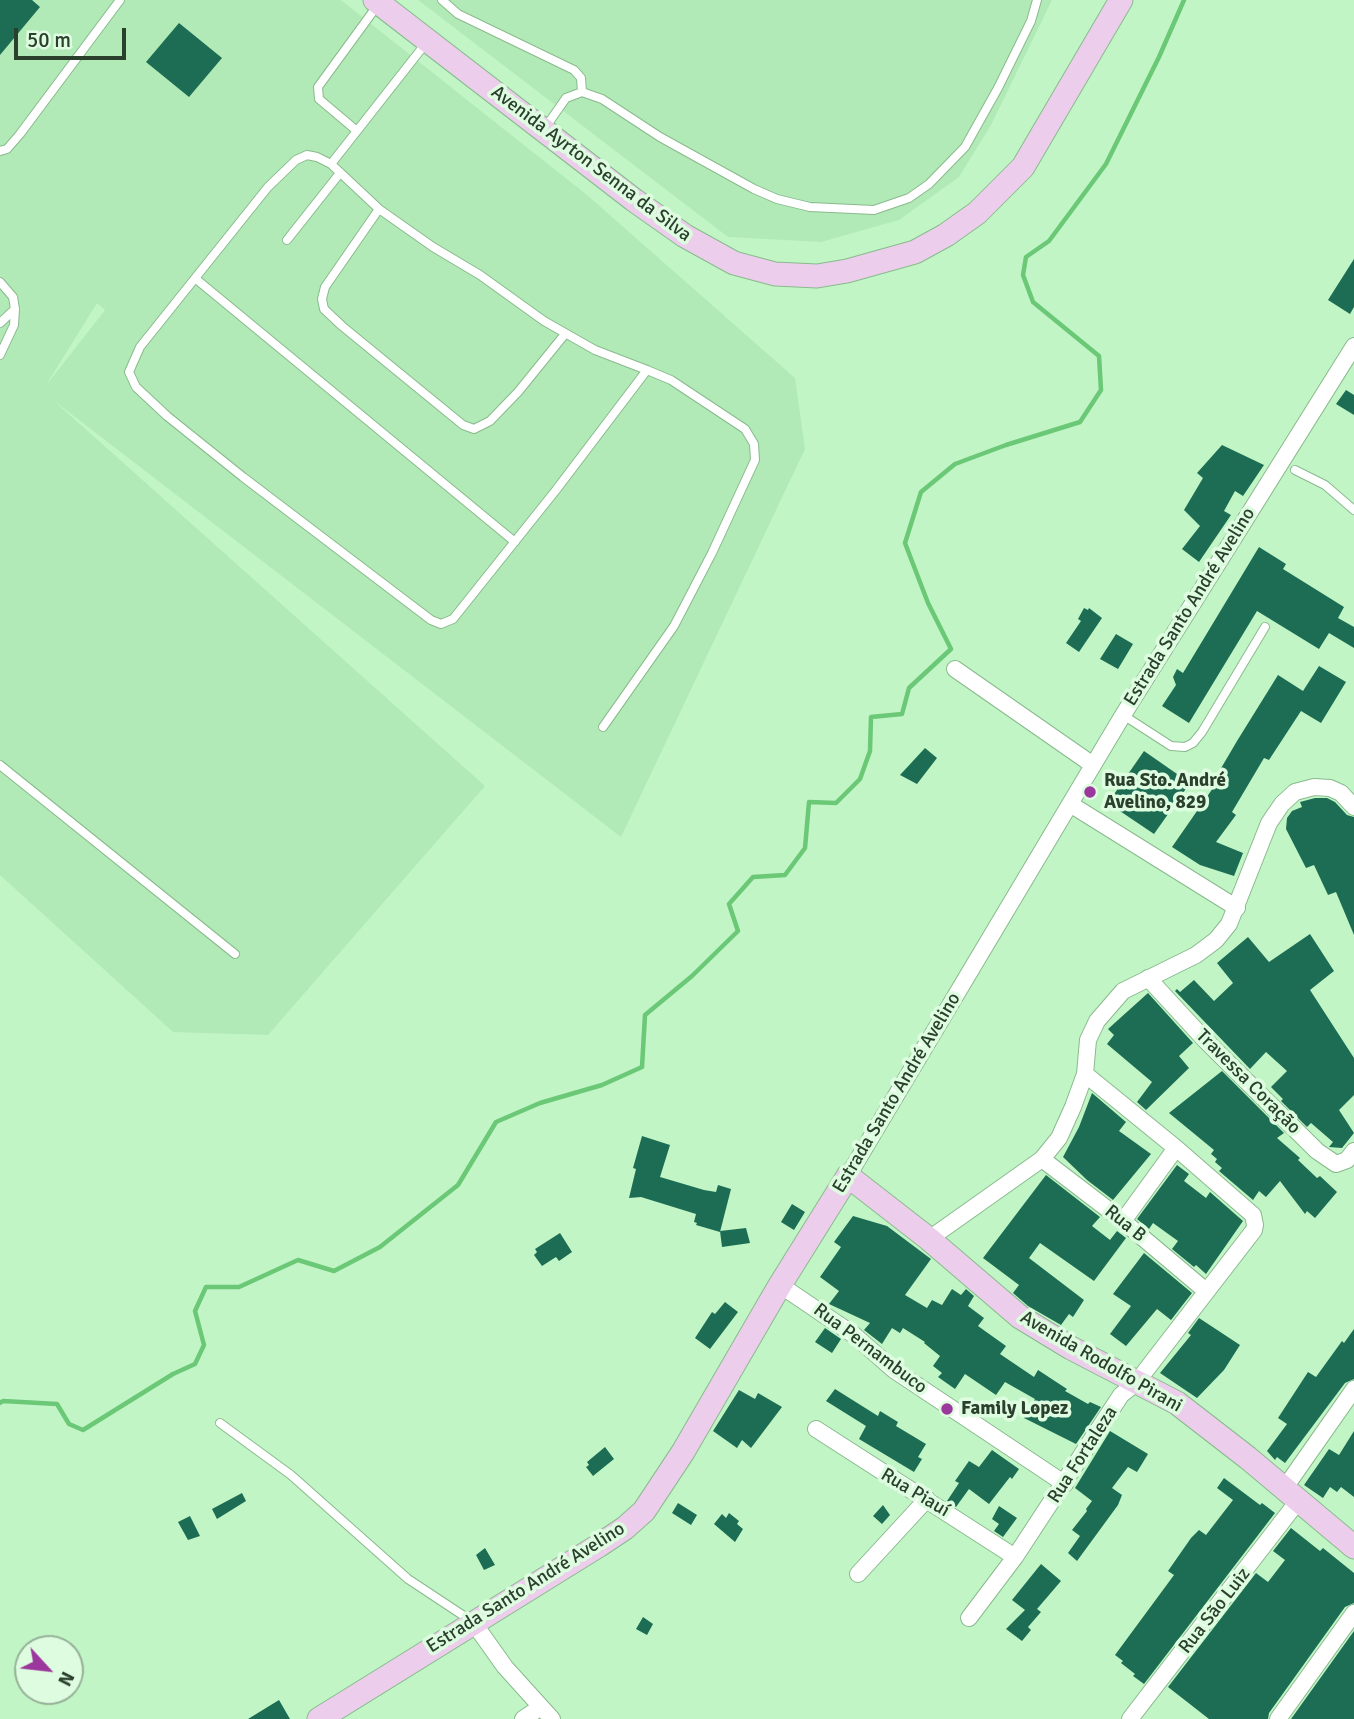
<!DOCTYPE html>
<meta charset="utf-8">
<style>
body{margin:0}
#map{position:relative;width:1354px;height:1719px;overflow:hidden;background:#c2f5c6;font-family:Signika,sans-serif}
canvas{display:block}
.north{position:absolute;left:14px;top:1635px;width:70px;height:70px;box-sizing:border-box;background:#defde0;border:2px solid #96b198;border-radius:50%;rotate:117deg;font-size:19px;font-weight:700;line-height:28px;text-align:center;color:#2b3f2d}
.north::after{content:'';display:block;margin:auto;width:24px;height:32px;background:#9b379d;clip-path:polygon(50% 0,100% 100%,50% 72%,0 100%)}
.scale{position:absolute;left:14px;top:28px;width:112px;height:32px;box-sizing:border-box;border:4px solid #2b3f2d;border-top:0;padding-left:9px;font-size:21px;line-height:24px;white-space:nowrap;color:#2b3f2d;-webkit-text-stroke:5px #defde0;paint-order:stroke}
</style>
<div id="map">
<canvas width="1354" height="1719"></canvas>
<div class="north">N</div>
<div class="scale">50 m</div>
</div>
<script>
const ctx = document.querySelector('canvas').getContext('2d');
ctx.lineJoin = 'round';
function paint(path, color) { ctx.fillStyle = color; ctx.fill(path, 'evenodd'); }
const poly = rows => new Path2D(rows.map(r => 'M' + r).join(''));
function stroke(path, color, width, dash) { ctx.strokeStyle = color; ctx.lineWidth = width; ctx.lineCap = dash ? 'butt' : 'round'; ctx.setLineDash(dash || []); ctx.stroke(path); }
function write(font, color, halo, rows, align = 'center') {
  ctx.font = font + ' Signika,sans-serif'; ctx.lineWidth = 7; ctx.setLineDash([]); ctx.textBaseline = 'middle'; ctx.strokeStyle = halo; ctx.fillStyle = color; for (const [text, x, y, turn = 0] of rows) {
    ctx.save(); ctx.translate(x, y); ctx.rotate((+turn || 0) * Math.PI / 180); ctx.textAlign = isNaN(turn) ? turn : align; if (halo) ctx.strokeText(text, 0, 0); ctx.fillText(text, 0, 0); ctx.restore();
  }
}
const built = poly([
 [0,0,341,0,587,195,795,378,805,449,621,837,53,400,485,786,268,1035,173,1032,0,875],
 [97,303,105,310,48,383,48,382],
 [418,0,1052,0,991,125,959,177,899,220,821,242,728,237]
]);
const stream = poly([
 [0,1403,3,1401,57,1404,69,1424,83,1430,173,1374,195,1364,204,1345,195,1311,206,1287,239,1287,298,1260,334,1271,380,1247,458,1185,496,1122,540,1103,602,1085,642,1067,645,1015,692,976,738,931,729,904,753,877,785,875,805,848,809,802,836,803,860,779,870,751,871,717,902,714,909,688,951,649,928,603,905,543,921,492,955,464,1006,445,1080,422,1101,390,1099,356,1033,302,1023,275,1026,257,1049,241,1106,164,1159,57,1184,0]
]);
const building = poly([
 [0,0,32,0,40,7,0,55],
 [179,23,222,58,189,97,146,62],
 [1354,259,1354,307,1350,314,1328,300],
 [1346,390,1354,395,1354,415,1336,404],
 [1222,445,1264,465,1243,496,1235,491,1224,511,1231,515,1199,562,1182,549,1200,526,1184,510,1203,478,1197,473],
 [1259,547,1286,564,1283,569,1344,607,1338,618,1354,627,1354,648,1329,633,1319,649,1257,611,1189,723,1162,706,1176,685,1173,677,1177,669,1183,673],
 [1084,608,1088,610,1089,608,1102,618,1079,652,1066,643,1081,621,1078,619],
 [1116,634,1133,644,1118,669,1100,659],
 [1319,666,1346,682,1321,723,1301,711,1269,760,1264,758,1232,812,1236,815,1216,842,1243,853,1234,876,1200,865,1172,847,1213,788,1210,787,1237,741,1278,675,1303,691],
 [925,748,937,758,917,784,900,775],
 [1144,751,1190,783,1154,834,1108,803],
 [1315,798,1327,798,1335,802,1347,815,1354,817,1354,935,1336,892,1328,895,1314,865,1306,868,1286,829,1287,818,1292,811,1302,807,1300,802],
 [1310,934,1334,971,1310,990,1354,1058,1354,1095,1339,1110,1354,1133,1342,1148,1329,1147,1333,1142,1311,1123,1307,1127,1281,1101,1283,1099,1271,1087,1287,1071,1266,1052,1250,1069,1175,991,1177,989,1180,992,1194,980,1214,1001,1233,983,1217,963,1248,937,1269,962],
 [1148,993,1193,1043,1179,1056,1189,1068,1146,1110,1137,1102,1152,1082,1107,1044,1114,1035,1108,1029],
 [1222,1071,1284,1133,1277,1138,1300,1158,1298,1160,1317,1178,1320,1176,1337,1192,1315,1218,1307,1211,1305,1214,1280,1181,1266,1197,1259,1191,1253,1200,1219,1171,1222,1168,1215,1162,1217,1159,1211,1154,1214,1150,1169,1113],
 [1092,1093,1126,1122,1119,1131,1151,1154,1113,1200,1087,1180,1063,1157,1079,1127],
 [642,1136,670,1145,660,1177,704,1190,716,1192,718,1185,731,1189,720,1232,696,1225,697,1223,694,1222,696,1214,641,1197,629,1198,636,1169,633,1168],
 [1177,1165,1189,1174,1184,1181,1206,1198,1210,1192,1243,1221,1206,1274,1196,1265,1194,1267,1172,1249,1178,1241,1153,1223,1149,1229,1137,1219],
 [1046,1175,1100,1217,1092,1226,1110,1240,1117,1231,1126,1238,1094,1281,1040,1243,1029,1258,1084,1300,1073,1317,1069,1314,1061,1325,1028,1306,1013,1293,1019,1285,983,1258],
 [792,1204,805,1212,794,1230,781,1222],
 [853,1216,887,1226,931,1259,905,1295,927,1308,932,1300,942,1305,952,1289,961,1295,966,1289,974,1296,968,1306,984,1318,978,1326,1006,1346,1000,1354,1034,1377,1038,1370,1067,1389,1065,1391,1088,1404,1090,1402,1101,1407,1076,1444,1024,1418,1035,1399,1005,1382,996,1395,965,1374,955,1389,938,1377,942,1373,933,1366,940,1356,924,1343,925,1342,903,1328,900,1333,892,1328,882,1344,864,1330,870,1323,829,1304,839,1291,820,1277,841,1247,834,1242],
 [746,1228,750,1243,722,1247,720,1231],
 [560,1233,572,1252,559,1261,556,1257,542,1266,534,1255,537,1252,535,1249],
 [1144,1253,1192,1293,1171,1320,1157,1309,1126,1346,1110,1334,1131,1306,1113,1294],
 [725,1302,738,1312,710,1349,695,1338,712,1312,715,1314],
 [1199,1318,1240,1345,1224,1370,1197,1398,1160,1373,1191,1335,1188,1333],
 [825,1328,841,1339,832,1353,815,1342],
 [1354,1329,1354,1379,1345,1383,1285,1463,1277,1457,1275,1460,1267,1451,1287,1424,1278,1418,1308,1372,1316,1377,1342,1341,1344,1343],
 [835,1389,878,1416,880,1411,898,1422,896,1426,926,1444,918,1457,922,1459,914,1472,859,1439,866,1426,826,1401],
 [739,1390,755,1399,758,1393,782,1407,751,1448,742,1440,737,1448,713,1431],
 [1110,1431,1148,1454,1137,1472,1128,1467,1112,1488,1122,1495,1118,1505,1077,1561,1068,1553,1080,1536,1072,1530,1087,1511,1086,1509,1092,1501,1075,1488],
 [1354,1431,1354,1497,1341,1487,1337,1492,1330,1487,1323,1498,1304,1485,1329,1449,1339,1455],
 [605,1447,614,1459,593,1476,586,1467,589,1465,587,1462],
 [992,1450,1019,1469,1012,1479,1010,1477,989,1504,969,1489,956,1507,947,1501,959,1483,955,1481,969,1461,979,1467],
 [1224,1478,1260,1505,1262,1503,1275,1513,1144,1684,1133,1676,1135,1674,1121,1663,1123,1661,1115,1655,1174,1575,1168,1571,1191,1538,1199,1530,1206,1535,1233,1500,1217,1488],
 [242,1493,246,1501,217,1519,212,1509],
 [678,1503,697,1515,691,1525,672,1513],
 [883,1505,890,1515,882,1524,873,1516],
 [999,1506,1017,1518,1003,1537,994,1531,999,1524,992,1519],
 [729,1513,739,1521,737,1524,743,1529,735,1542,714,1524,722,1514,726,1518],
 [190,1516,200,1536,188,1540,178,1522],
 [1291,1528,1320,1551,1323,1548,1354,1573,1354,1603,1345,1607,1269,1713,1268,1719,1209,1719,1168,1687,1256,1573,1268,1582,1285,1560,1273,1551],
 [485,1548,495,1565,484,1570,476,1555],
 [1041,1564,1061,1581,1037,1609,1041,1612,1028,1627,1031,1630,1022,1641,1006,1629,1025,1610,1012,1600],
 [643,1617,653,1624,647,1635,636,1629],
 [1354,1631,1354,1719,1291,1719],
 [279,1700,290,1719,248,1719]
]);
const lane = poly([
 [442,0,458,14,574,70,581,78,582,92],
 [545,128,566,98,582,92,602,99,660,137,754,189,777,199,810,207,874,210,909,198,929,184,965,147,998,88,1031,21,1037,0],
 [357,131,319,99,318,87,377,6],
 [0,151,7,149,20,134,120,0],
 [331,164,426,43],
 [379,209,325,287,322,299,324,309,342,326,463,425,474,429,490,421,518,392,565,334],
 [287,240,340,173],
 [196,279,515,542],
 [0,282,13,297,15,309,14,325,0,355],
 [0,323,15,309],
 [1295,470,1325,485,1354,510],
 [1123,715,1171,746,1185,747,1193,743,1202,732,1265,627],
 [603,727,674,626,712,553,755,460,754,444,745,429,671,380,647,370,556,490,453,619,441,624,431,620,243,477,167,416,136,387,129,372,140,347,268,187,296,160,307,155,317,157,331,164,379,209,433,247,480,275,544,321,595,350,647,370],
 [0,765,235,954],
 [220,1423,291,1475,408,1579,470,1620]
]);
const street = poly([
 [955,669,1093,765],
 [1070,804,1237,908],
 [1148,978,1205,1040,1317,1151,1336,1164,1347,1160,1354,1151],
 [1042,1159,1123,1221,1206,1291],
 [848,1176,1123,715,1354,346],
 [1123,1221,1176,1148],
 [929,1239,1042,1159,1059,1138,1073,1107,1085,1074,1088,1040,1097,1021,1123,991,1196,955,1216,940,1229,924,1269,823,1282,804,1295,792,1314,787,1330,788,1341,793,1354,807],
 [780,1285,854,1335,894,1370,1065,1484],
 [816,1429,1015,1557],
 [1284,1489,1354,1389],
 [858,1574,927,1499],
 [969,1618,1015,1557,1121,1395,1136,1383,1254,1230,1255,1225,1253,1215,1176,1148,1085,1074],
 [473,1622,505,1667,552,1719],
 [523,1719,541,1707],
 [1130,1719,1298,1501],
 [1278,1719,1354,1613]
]);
const secondary = poly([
 [375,0,634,200,685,236,734,263,775,274,817,276,847,271,915,252,946,235,977,213,1023,167,1121,0],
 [319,1719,598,1546,625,1528,644,1511,683,1452,780,1285,848,1176,929,1239,1020,1317,1071,1348,1177,1403,1248,1458,1354,1547]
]);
const markers = [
 [1090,792,7,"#9b379d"],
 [947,1409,7,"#9b379d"]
];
const streetNames = [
 ["Avenida Ayrton Senna da Silva",591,164,37],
 ["Estrada Santo André Avelino",1190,607,-58],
 ["Travessa Coração",1248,1082,45],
 ["Estrada Santo André Avelino",897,1093,-59],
 ["Rua B",1125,1224,39],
 ["Rua Pernambuco",870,1349,37],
 ["Avenida Rodolfo Pirani",1101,1362,30],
 ["Rua Fortaleza",1083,1455,-57],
 ["Rua Piauí",915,1493,31],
 ["Estrada Santo André Avelino",526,1588,-32],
 ["Rua São Luiz",1215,1611,-52]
];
const poiNames = [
 ["Rua Sto. André",1104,781],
 ["Avelino, 829",1104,803],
 ["Family Lopez",961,1409]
];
paint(built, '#b1eab6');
stroke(stream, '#6ac877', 4.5);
paint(building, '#1c6d53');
stroke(lane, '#89ba8d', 10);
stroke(street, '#89ba8d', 18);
stroke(secondary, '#89ba8d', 25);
stroke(lane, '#fff', 8);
stroke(street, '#fff', 16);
stroke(secondary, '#ecceec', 23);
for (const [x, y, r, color] of markers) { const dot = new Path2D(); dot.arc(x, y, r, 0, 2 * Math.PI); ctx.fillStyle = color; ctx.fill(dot); stroke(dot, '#defde0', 2.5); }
write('19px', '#2b3f2d', '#defde0', streetNames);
write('bold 19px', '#2b3f2d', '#defde0', poiNames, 'left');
</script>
